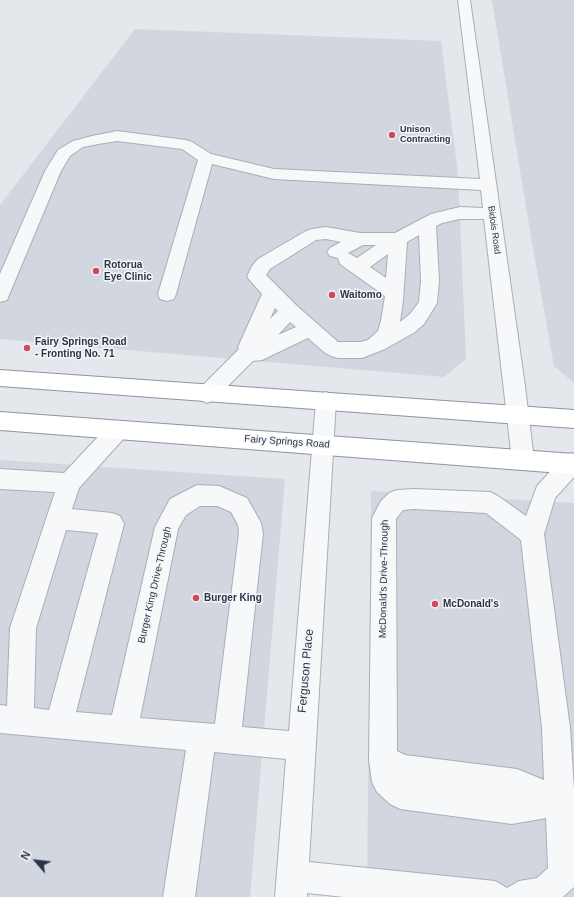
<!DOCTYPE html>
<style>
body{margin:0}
#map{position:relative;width:574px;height:897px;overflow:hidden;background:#e4e7ec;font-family:Helvetica,sans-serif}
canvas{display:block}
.north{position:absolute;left:16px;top:841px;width:40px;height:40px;-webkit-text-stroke:3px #f4f6f9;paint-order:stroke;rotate:298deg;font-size:11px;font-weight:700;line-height:16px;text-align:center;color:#2b3445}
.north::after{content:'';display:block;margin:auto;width:14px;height:18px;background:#2b3445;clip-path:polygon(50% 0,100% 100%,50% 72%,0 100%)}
</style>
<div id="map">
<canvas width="574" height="897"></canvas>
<div class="north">N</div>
</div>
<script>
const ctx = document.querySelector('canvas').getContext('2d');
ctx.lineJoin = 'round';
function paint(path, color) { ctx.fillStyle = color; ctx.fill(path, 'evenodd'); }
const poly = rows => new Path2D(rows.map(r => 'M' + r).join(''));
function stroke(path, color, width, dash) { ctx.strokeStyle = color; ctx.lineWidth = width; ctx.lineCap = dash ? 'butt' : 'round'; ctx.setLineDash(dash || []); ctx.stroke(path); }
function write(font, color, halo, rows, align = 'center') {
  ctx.font = font + ' Helvetica,sans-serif'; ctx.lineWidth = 3; ctx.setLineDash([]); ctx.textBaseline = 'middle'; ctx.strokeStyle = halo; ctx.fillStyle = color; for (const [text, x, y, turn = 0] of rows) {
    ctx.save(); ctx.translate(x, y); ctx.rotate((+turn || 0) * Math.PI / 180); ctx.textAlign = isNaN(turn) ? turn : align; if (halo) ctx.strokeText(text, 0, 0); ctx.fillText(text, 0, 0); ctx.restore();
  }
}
const built = poly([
 [492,0,574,0,574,383,554,366,531,237],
 [135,29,441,41,458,174,466,359,444,377,0,339,0,205],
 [0,460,285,479,250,897,0,897],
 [371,491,574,503,574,897,367,897]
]);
const minor = poly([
 [458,0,470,0,525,386,534,460,531,467,523,470,515,467,512,460,484,219,460,219,442,223,436,226,439,281,437,303,424,324,415,332,385,349,362,358,338,358,331,356,324,352,308,338,262,360,253,361,214,400,207,403,200,400,197,394,200,388,239,349,238,347,262,294,247,277,252,266,258,259,306,231,312,229,326,227,360,233,395,233,431,214,460,207,483,208,481,190,274,179,212,164,176,294,174,299,167,301,160,299,158,294,198,160,182,149,117,141,98,144,83,147,70,156,61,171,9,295,7,300,0,302,0,274,45,171,58,150,73,141,92,136,117,131,186,140,192,142,211,154,274,169,480,179,458,0],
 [419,235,421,281,419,302,410,314,400,322,403,301,407,242,419,235],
 [326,239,341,242,330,248,327,252,330,256,338,258,340,264,385,296,381,321,378,331,368,340,361,342,338,342,297,306,266,275,270,269,316,240,326,239],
 [363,245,376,245,357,258,348,253,363,245],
 [388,254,386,278,370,267,388,254],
 [275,308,278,311,270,319,275,308],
 [290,322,296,327,278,335,290,322],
 [326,392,333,395,336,401,309,862,495,881,507,888,519,881,537,878,548,868,546,818,512,824,400,809,390,804,377,792,372,782,369,760,372,518,381,501,389,493,397,490,414,489,490,492,498,496,526,516,537,486,564,456,572,453,574,454,574,477,555,498,544,534,570,728,574,790,574,887,563,897,344,897,307,893,307,897,275,897,286,759,214,752,195,897,163,897,186,750,0,733,0,705,7,706,10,628,55,492,0,489,0,469,64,473,110,424,118,421,126,424,129,430,126,436,79,488,72,509,112,513,120,516,124,524,76,712,112,715,155,527,170,499,197,485,219,486,247,498,261,523,263,533,242,727,289,731,316,401,319,395,326,392],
 [200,506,217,506,231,512,238,525,239,533,215,724,140,718,178,529,186,515,200,506],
 [414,509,486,513,521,540,542,728,544,780,517,769,405,755,397,751,396,519,403,510,414,509],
 [66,530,98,533,49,710,34,708,36,628,66,530]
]);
const highway = poly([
 [0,370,574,410,574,428,0,386,0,370],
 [0,412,574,454,574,474,0,430,0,412]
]);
const markers = [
 [392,135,4,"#d1495b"],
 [96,271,4,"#d1495b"],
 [332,295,4,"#d1495b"],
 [27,348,4,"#d1495b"],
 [196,598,4,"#d1495b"],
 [435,604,4,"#d1495b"]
];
const farPoinames = [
 ["Unison",400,130],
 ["Contracting",400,140]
];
const farStreetnames = [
 ["Bidois Road",494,230,82]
];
const poiNames = [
 ["Rotorua",104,265],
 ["Eye Clinic",104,277],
 ["Waitomo",340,295],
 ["Fairy Springs Road",35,342],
 ["- Fronting No. 71",35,354],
 ["Burger King",204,598],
 ["McDonald's",443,604]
];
const streetNames = [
 ["Fairy Springs Road",287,442,4],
 ["McDonald's Drive-Through",384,579,-89],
 ["Burger King Drive-Through",155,585,-77]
];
const nearStreetnames = [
 ["Ferguson Place",306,671,-85]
];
paint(built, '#d2d6de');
stroke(minor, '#a9aeb7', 2);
stroke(highway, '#8b94a3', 2);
paint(minor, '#f7f8fa');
paint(highway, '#fff');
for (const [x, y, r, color] of markers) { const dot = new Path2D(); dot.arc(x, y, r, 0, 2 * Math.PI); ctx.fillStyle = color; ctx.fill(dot); stroke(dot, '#f4f6f9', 1.5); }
write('bold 9px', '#2b3445', '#f4f6f9', farPoinames, 'left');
write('9px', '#2b3445', '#f4f6f9', farStreetnames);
write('bold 10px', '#2b3445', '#f4f6f9', poiNames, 'left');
write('10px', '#2b3445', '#f4f6f9', streetNames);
write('12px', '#2b3445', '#f4f6f9', nearStreetnames);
</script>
